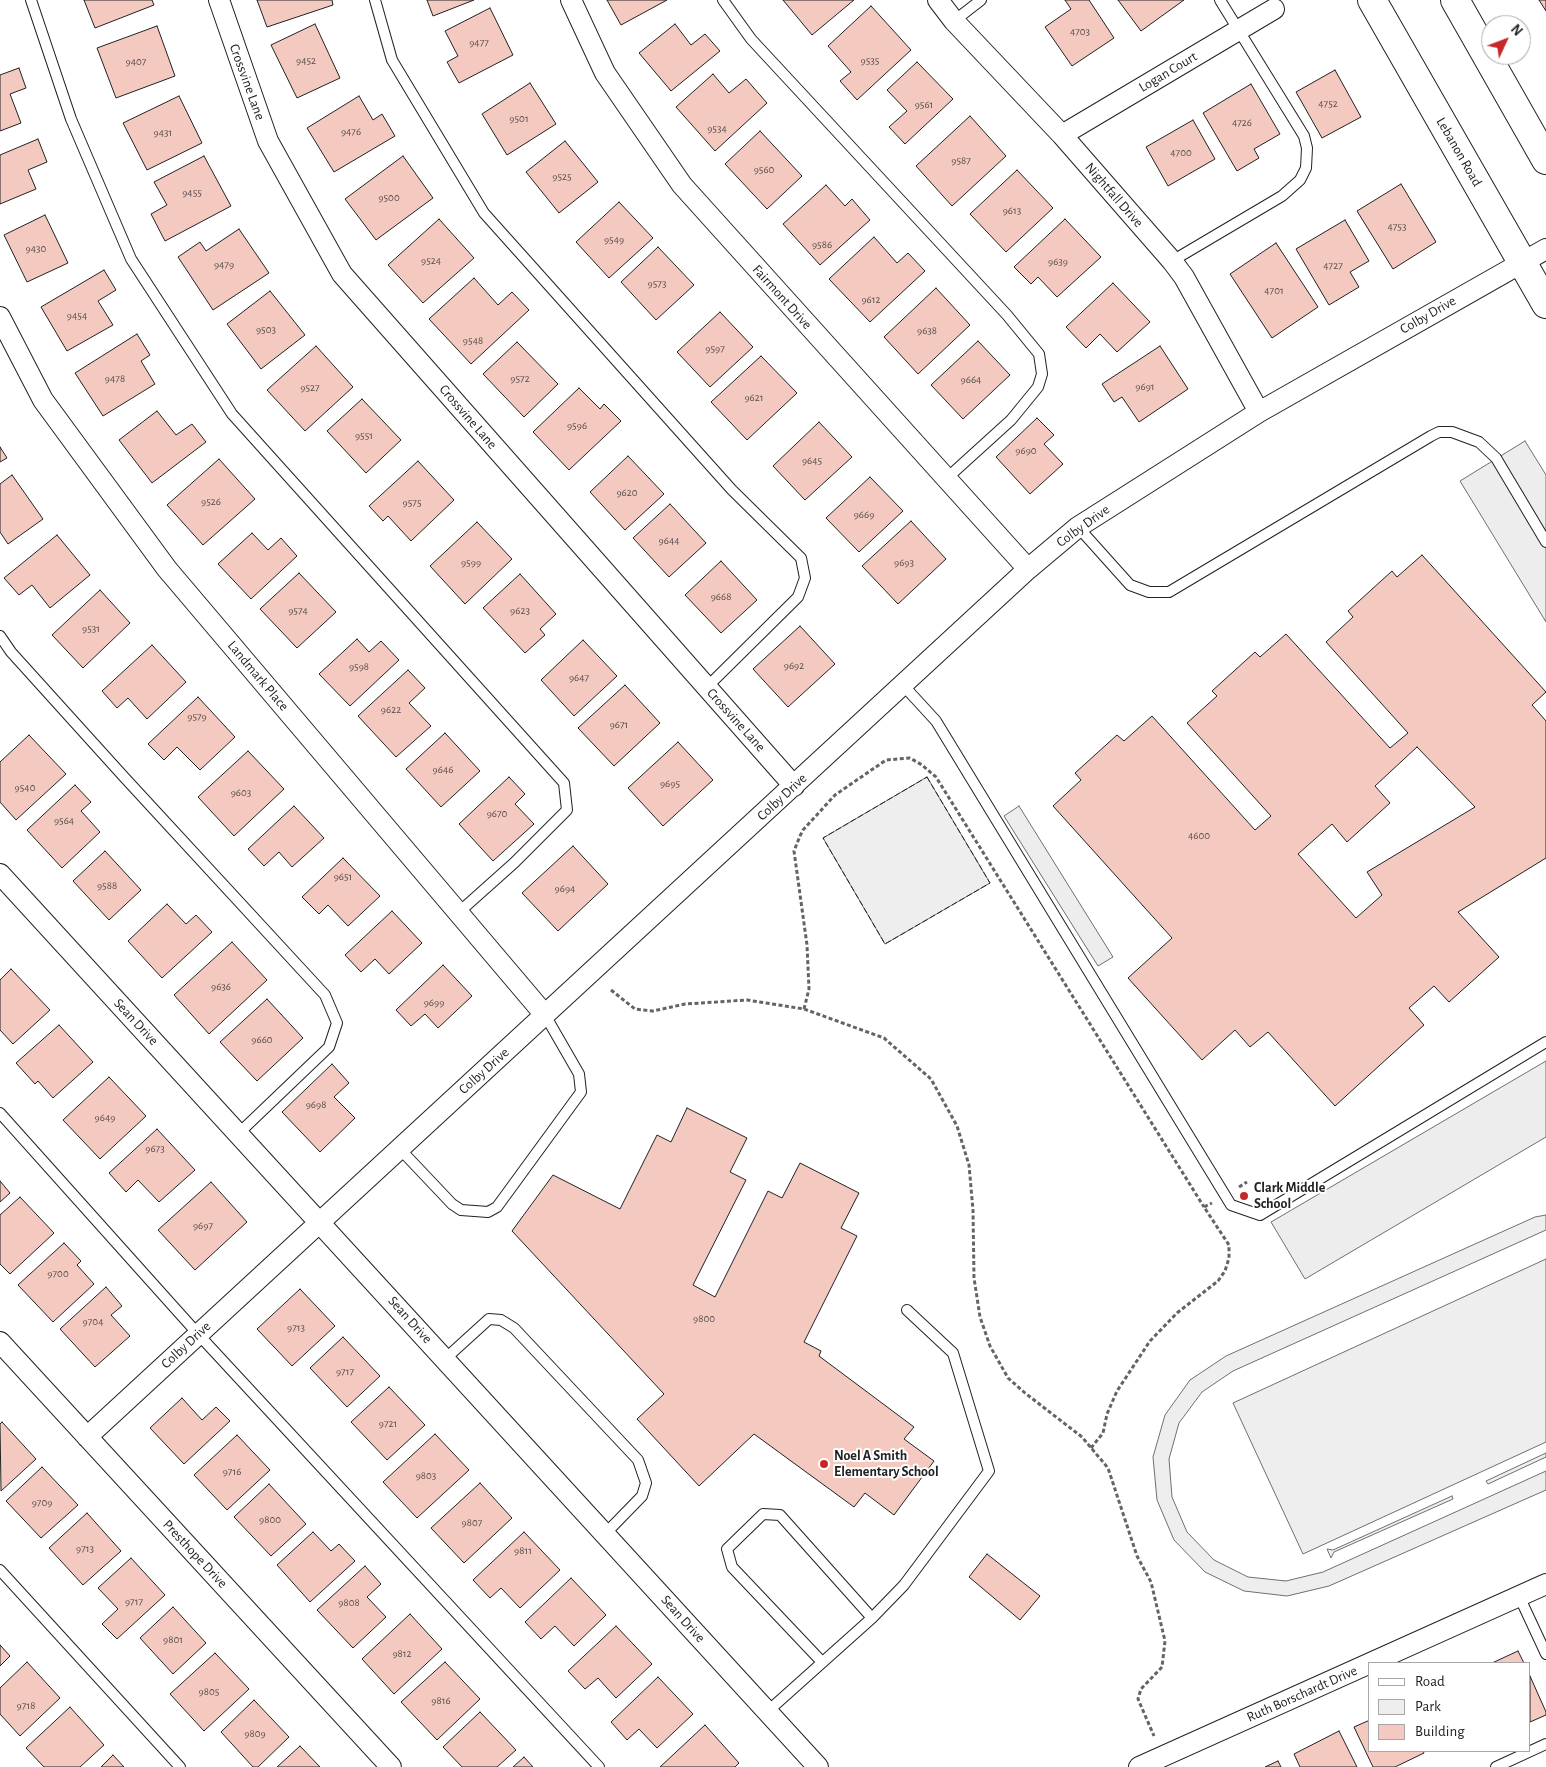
<!DOCTYPE html>
<style>
body{margin:0}
#map{position:relative;width:1546px;height:1767px;overflow:hidden;background:#fff;font-family:"Alegreya Sans",sans-serif}
canvas{display:block}
.legend{position:absolute;left:1368px;top:1662px;width:162px;height:90px;box-sizing:border-box;background:#fff;border:1px solid #a7a7a7;margin:0;padding:6px 9px;list-style:none;font-size:15px;color:#222}
.legend li{display:flex;align-items:center;gap:10px;height:25px}
.legend b{width:25px;border:1px solid #a7a7a7}
.north{position:absolute;left:1481px;top:15px;width:50px;height:50px;box-sizing:border-box;background:#fff;border:1px solid #a7a7a7;border-radius:50%;rotate:47deg;font-size:14px;font-weight:700;line-height:20px;text-align:center;color:#222}
.north::after{content:'';display:block;margin:auto;width:18px;height:22px;background:#c62828;clip-path:polygon(50% 0,100% 100%,50% 72%,0 100%)}
</style>
<div id="map">
<canvas width="1546" height="1767"></canvas>
<ul class="legend">
<li><b style="height:6px;background:#fff"></b>Road</li>
<li><b style="height:14px;background:#eee"></b>Park</li>
<li><b style="height:14px;background:#f3c9c0"></b>Building</li>
</ul>
<div class="north">N</div>
</div>
<script>
const ctx = document.querySelector('canvas').getContext('2d');
ctx.lineJoin = 'round';
function paint(path, color) { ctx.fillStyle = color; ctx.fill(path, 'evenodd'); }
const poly = rows => new Path2D(rows.map(r => 'M' + r).join(''));
function stroke(path, color, width, dash) { ctx.strokeStyle = color; ctx.lineWidth = width; ctx.lineCap = dash ? 'butt' : 'round'; ctx.setLineDash(dash || []); ctx.stroke(path); }
function write(font, color, halo, rows, align = 'center') {
  ctx.font = font + ' "Alegreya Sans",sans-serif'; ctx.lineWidth = 4; ctx.setLineDash([]); ctx.textBaseline = 'middle'; ctx.strokeStyle = halo; ctx.fillStyle = color; for (const [text, x, y, turn = 0] of rows) {
    ctx.save(); ctx.translate(x, y); ctx.rotate((+turn || 0) * Math.PI / 180); ctx.textAlign = isNaN(turn) ? turn : align; if (halo) ctx.strokeText(text, 0, 0); ctx.fillText(text, 0, 0); ctx.restore();
  }
}
const green = poly([
 [927,777,990,883,885,944,823,838,927,777],
 [1546,1215,1546,1230,1233,1371,1202,1392,1179,1423,1169,1459,1172,1497,1187,1532,1214,1560,1248,1577,1286,1581,1323,1572,1546,1471,1546,1490,1329,1586,1287,1596,1244,1591,1205,1572,1174,1540,1157,1500,1153,1457,1165,1415,1190,1380,1226,1356,1535,1217,1546,1215],
 [1546,1259,1546,1442,1303,1554,1233,1403,1546,1259],
 [1546,1453,1546,1457,1488,1484,1486,1481,1546,1453],
 [1452,1496,1453,1499,1334,1552,1331,1558,1327,1549,1333,1550,1452,1496]
]);
const parking = poly([
 [1525,441,1546,475,1546,622,1460,481,1525,441],
 [1019,806,1113,957,1098,966,1004,816,1019,806],
 [1546,1061,1546,1137,1305,1279,1271,1222,1546,1061]
]);
const building = poly([
 [84,0,152,0,154,5,95,28,84,0],
 [257,0,332,0,333,5,267,27,257,0],
 [427,0,474,0,433,16,427,0],
 [607,0,667,0,621,25,607,0],
 [783,0,854,0,812,35,783,0],
 [1065,0,1089,0,1114,38,1072,66,1045,27,1071,9,1065,0],
 [1118,0,1184,0,1141,31,1118,0],
 [1539,0,1546,0,1546,11,1539,0],
 [871,6,911,50,857,100,840,81,851,72,828,46,871,6],
 [490,8,513,55,459,83,447,62,458,56,445,31,490,8],
 [315,24,340,78,297,98,271,45,315,24],
 [675,24,691,45,705,34,720,51,671,91,639,53,675,24],
 [157,26,175,76,116,98,97,48,157,26],
 [917,62,953,99,905,144,889,127,907,111,887,90,917,62],
 [19,68,26,88,10,94,21,123,0,131,0,75,19,68],
 [1335,70,1361,117,1322,138,1296,92,1335,70],
 [713,74,729,93,746,79,767,103,715,151,676,107,713,74],
 [530,83,556,124,507,155,482,114,530,83],
 [1251,84,1280,134,1254,149,1259,158,1237,171,1203,113,1251,84],
 [179,96,202,143,147,170,123,123,179,96],
 [359,96,373,120,382,114,395,136,334,172,307,128,359,96],
 [970,116,1006,156,952,206,916,166,970,116],
 [1193,120,1215,159,1168,186,1146,147,1193,120],
 [760,131,802,176,767,209,725,164,760,131],
 [38,139,47,162,28,170,36,189,0,204,0,155,38,139],
 [565,141,598,182,559,213,526,172,565,141],
 [204,156,231,206,165,241,151,214,167,205,154,182,204,156],
 [403,156,433,198,376,240,345,199,403,156],
 [1017,170,1053,208,1006,252,970,214,1017,170],
 [1401,184,1436,242,1393,269,1357,211,1401,184],
 [826,185,845,206,852,199,870,220,820,265,783,224,826,185],
 [619,202,653,238,609,278,576,242,619,202],
 [45,215,68,263,27,282,4,235,45,215],
 [439,219,474,258,423,303,388,265,439,219],
 [1065,219,1101,257,1057,297,1038,277,1031,284,1014,267,1065,219],
 [1345,220,1369,261,1350,272,1359,287,1329,305,1296,249,1345,220],
 [239,229,269,273,213,310,178,257,200,242,206,251,239,229],
 [874,237,897,263,908,253,925,271,870,322,829,279,874,237],
 [1276,243,1318,307,1272,338,1230,274,1276,243],
 [658,247,694,285,656,320,621,282,658,247],
 [104,270,116,290,98,301,113,325,67,351,41,307,104,270],
 [474,278,498,305,512,292,529,310,471,364,429,319,474,278],
 [1113,283,1150,322,1117,352,1100,334,1086,348,1066,327,1113,283],
 [936,288,970,325,918,374,884,337,936,288],
 [270,291,305,335,261,369,227,324,270,291],
 [720,312,753,347,710,387,677,352,720,312],
 [137,334,150,355,141,361,155,384,103,416,75,373,137,334],
 [978,341,1010,375,963,419,931,385,978,341],
 [517,342,558,384,524,417,483,374,517,342],
 [316,346,353,387,305,431,267,390,316,346],
 [1160,346,1188,389,1139,422,1122,397,1114,402,1102,384,1160,346],
 [761,356,797,393,747,440,711,402,761,356],
 [579,388,600,409,604,404,621,421,569,470,533,432,579,388],
 [362,399,401,440,366,473,327,431,362,399],
 [157,411,176,435,192,424,206,442,152,483,119,440,157,411],
 [1037,418,1054,435,1044,444,1063,464,1030,494,996,457,1037,418],
 [819,422,852,457,805,500,773,466,819,422],
 [0,447,7,458,0,462,0,447],
 [628,456,664,494,625,530,590,492,628,456],
 [219,459,255,499,203,545,167,505,219,459],
 [418,461,454,500,411,541,388,516,383,521,369,506,418,461],
 [12,475,43,519,8,544,0,532,0,484,12,475],
 [870,477,903,511,859,552,826,518,870,477],
 [670,504,706,543,669,577,633,538,670,504],
 [911,521,946,559,898,604,862,566,911,521],
 [477,522,512,559,465,604,430,566,477,522],
 [252,533,268,550,281,538,297,556,251,599,218,564,252,533],
 [57,535,90,575,50,608,32,585,19,595,4,578,57,535],
 [1422,555,1546,692,1532,705,1546,721,1546,858,1458,912,1499,957,1449,1002,1434,986,1409,1008,1424,1025,1335,1106,1268,1032,1250,1047,1235,1030,1202,1060,1128,978,1172,938,1053,806,1081,780,1075,773,1117,735,1124,741,1152,716,1255,830,1271,816,1187,723,1217,696,1212,691,1255,652,1260,657,1286,634,1390,748,1408,733,1326,642,1353,617,1348,611,1392,571,1397,577,1422,555],
 [1417,747,1475,807,1367,872,1382,895,1356,918,1298,854,1332,824,1347,842,1390,803,1375,786,1417,747],
 [721,561,757,600,721,633,685,595,721,561],
 [299,573,336,612,297,648,260,609,299,573],
 [520,574,556,614,540,629,545,635,525,653,483,608,520,574],
 [100,590,130,623,83,668,52,635,100,590],
 [800,626,835,664,788,707,753,669,800,626],
 [357,639,369,652,381,641,399,660,350,706,319,674,357,639],
 [583,640,617,676,574,716,541,680,583,640],
 [152,645,186,682,147,719,128,698,117,708,102,691,152,645],
 [408,670,425,688,409,703,431,726,396,757,358,716,408,670],
 [625,685,660,723,614,766,578,728,625,685],
 [198,697,235,737,200,770,177,747,164,760,148,744,198,697],
 [445,733,480,771,441,807,406,769,445,733],
 [29,735,66,774,16,820,0,802,0,762,29,735],
 [678,742,713,780,663,826,628,788,678,742],
 [248,751,284,789,234,836,198,797,248,751],
 [509,777,525,794,515,804,534,824,493,861,459,824,509,777],
 [75,785,91,802,81,811,100,832,62,868,27,830,75,785],
 [294,806,324,838,292,867,279,852,264,866,248,849,294,806],
 [573,846,608,884,558,931,522,893,573,846],
 [105,851,141,890,109,920,73,881,105,851],
 [343,858,380,896,348,926,328,905,319,914,302,897,343,858],
 [167,904,186,924,196,915,212,932,162,978,128,941,167,904],
 [392,911,422,943,389,974,375,959,361,972,345,955,392,911],
 [232,942,267,980,209,1034,174,995,232,942],
 [443,965,472,996,438,1028,425,1014,411,1026,396,1010,443,965],
 [11,969,50,1010,13,1044,0,1030,0,980,11,969],
 [267,999,303,1038,257,1081,220,1042,267,999],
 [59,1025,93,1062,53,1098,38,1081,35,1084,16,1063,59,1025],
 [332,1064,349,1083,334,1097,355,1118,320,1152,282,1112,332,1064],
 [109,1077,146,1116,100,1159,63,1120,109,1077],
 [687,1108,747,1138,730,1172,746,1180,693,1285,715,1297,768,1191,782,1198,800,1163,859,1193,841,1228,857,1236,804,1342,821,1351,819,1356,914,1427,904,1439,934,1461,894,1515,865,1493,854,1507,754,1434,699,1486,637,1419,664,1394,512,1231,553,1175,620,1209,657,1135,671,1142,687,1108],
 [157,1129,195,1170,159,1202,138,1180,126,1192,109,1173,157,1129],
 [0,1181,10,1193,0,1202,0,1181],
 [211,1182,247,1222,195,1270,158,1230,211,1182],
 [20,1197,54,1233,10,1274,0,1264,0,1215,20,1197],
 [64,1243,81,1261,77,1265,94,1284,53,1322,18,1285,64,1243],
 [106,1287,122,1306,111,1315,130,1336,95,1367,60,1329,106,1287],
 [300,1289,335,1326,292,1366,257,1329,300,1289],
 [343,1337,380,1376,347,1407,310,1368,343,1337],
 [389,1387,425,1425,387,1460,351,1422,389,1387],
 [182,1398,202,1420,216,1407,230,1421,184,1464,150,1428,182,1398],
 [2,1422,36,1459,1,1491,0,1424,2,1422],
 [435,1434,469,1470,417,1518,383,1482,435,1434],
 [237,1435,270,1470,227,1510,194,1475,237,1435],
 [42,1467,78,1505,41,1538,6,1501,42,1467],
 [480,1483,512,1518,464,1563,431,1528,480,1483],
 [269,1484,306,1524,271,1556,234,1517,269,1484],
 [87,1513,121,1551,83,1585,49,1548,87,1513],
 [313,1532,331,1551,339,1544,355,1561,310,1602,277,1565,313,1532],
 [524,1532,560,1570,520,1608,501,1588,490,1598,473,1580,524,1532],
 [987,1554,1040,1596,1020,1620,969,1577,987,1554],
 [131,1558,165,1595,117,1639,102,1624,118,1609,98,1588,131,1558],
 [365,1566,381,1584,367,1597,386,1617,353,1648,317,1610,365,1566],
 [571,1578,606,1615,574,1646,555,1626,541,1639,525,1622,571,1578],
 [173,1607,206,1643,173,1674,140,1638,173,1607],
 [410,1614,442,1649,394,1694,362,1659,410,1614],
 [616,1626,652,1664,616,1698,598,1678,585,1689,568,1671,616,1626],
 [0,1645,10,1656,0,1666,0,1645],
 [1518,1651,1524,1663,1492,1663,1518,1651],
 [215,1653,249,1689,204,1731,170,1694,215,1653],
 [27,1662,60,1698,20,1736,0,1714,0,1688,27,1662],
 [445,1662,480,1699,437,1740,401,1702,445,1662],
 [1530,1676,1546,1712,1546,1715,1530,1722,1530,1676],
 [658,1677,693,1714,657,1748,639,1729,627,1740,611,1722,658,1677],
 [254,1700,289,1737,258,1767,253,1767,221,1732,254,1700],
 [70,1707,104,1745,80,1767,44,1767,26,1748,70,1707],
 [480,1712,516,1750,497,1767,462,1767,443,1747,480,1712],
 [1370,1720,1370,1751,1423,1751,1424,1753,1395,1767,1373,1767,1354,1727,1370,1720],
 [705,1725,739,1763,735,1767,660,1767,705,1725],
 [1339,1731,1357,1767,1300,1767,1294,1754,1339,1731],
 [300,1746,320,1767,277,1767,300,1746],
 [113,1755,124,1767,101,1767,113,1755],
 [524,1757,533,1767,513,1767,524,1757],
 [1278,1761,1281,1767,1265,1767,1278,1761]
]);
const path = poly([
 [611,990,635,1009,653,1011,685,1004,747,1000,804,1009,884,1038,931,1079,957,1126,969,1165,973,1210,974,1278,980,1317,990,1346,1008,1378,1025,1393,1082,1437,1108,1468,1137,1556,1151,1582,1165,1641,1162,1667,1141,1689,1138,1699,1154,1736],
 [804,1009,809,989,807,945,794,851,800,836,803,830,835,795,886,760,910,758,922,765,936,777,1204,1207],
 [1239,1187,1247,1182],
 [1091,1448,1103,1433,1107,1414,1117,1391,1150,1341,1177,1313,1218,1281,1225,1271,1229,1258,1229,1245,1204,1207,1212,1203]
]);
const service = poly([
 [31,0,71,119,131,259,232,414,564,783,567,810,514,863,458,913],
 [375,0,392,60,484,213,732,490,801,558,805,578,798,597,707,687],
 [723,0,751,39,1007,315,1039,354,1042,374,1038,387,1011,420,946,479],
 [954,21,981,0],
 [1172,261,1282,196,1300,180,1306,168,1307,148,1304,136,1220,0],
 [1078,527,1130,585,1149,592,1169,592,1431,436,1439,432,1452,432,1479,442,1496,458,1546,542],
 [0,636,11,652,124,777,325,995,337,1023,329,1047,238,1134],
 [903,685,936,721,1231,1205,1260,1215,1546,1042],
 [0,1113,198,1334,599,1767],
 [399,1148,452,1204,461,1210,488,1212,497,1207,581,1092,579,1074,545,1015],
 [445,1359,489,1319,501,1320,514,1328,638,1460,646,1483,642,1496,605,1534],
 [0,1570,180,1767],
 [1519,1596,1546,1654],
 [822,1662,732,1567,727,1549,763,1514,780,1515,872,1618],
 [767,1712,872,1618,904,1585,989,1471,953,1353,907,1310],
 [1496,1767,1546,1744]
]);
const minor = poly([
 [219,0,268,141,342,274,794,786],
 [571,0,605,73,682,185,1028,569],
 [938,0,954,21,1062,135,1172,261,1184,277,1259,412],
 [1062,135,1274,9],
 [0,317,43,400,167,569,545,1015],
 [0,874,818,1767],
 [0,1342,391,1767],
 [87,1437,1028,569,1078,527,1259,412,1546,249],
 [1139,1767,1546,1584]
]);
const secondary = poly([
 [1372,0,1546,304],
 [1455,0,1546,160]
]);
const fence = poly([
 [927,777,990,883,885,944,823,838,927,777]
]);
const markers = [
 [1244,1196,5,"#c62828"],
 [824,1464,5,"#c62828"]
];
const numberNames = [
 ["4703",1080,32],
 ["9477",479,43],
 ["9452",306,61],
 ["9535",870,61],
 ["9407",136,62],
 ["4752",1328,104],
 ["9561",924,105],
 ["9501",519,119],
 ["4726",1242,123],
 ["9534",717,129],
 ["9476",351,132],
 ["9431",163,133],
 ["4700",1181,153],
 ["9587",961,161],
 ["9560",764,170],
 ["9525",562,177],
 ["9455",192,193],
 ["9500",389,198],
 ["9613",1012,211],
 ["4753",1397,227],
 ["9549",614,240],
 ["9586",822,245],
 ["9430",36,249],
 ["9524",431,261],
 ["9639",1058,262],
 ["9479",224,265],
 ["4727",1333,266],
 ["9573",657,284],
 ["4701",1274,291],
 ["9612",871,300],
 ["9454",77,316],
 ["9503",266,330],
 ["9638",927,331],
 ["9548",473,341],
 ["9597",715,349],
 ["9478",115,379],
 ["9572",520,379],
 ["9664",971,380],
 ["9691",1145,387],
 ["9527",310,388],
 ["9621",754,398],
 ["9596",577,426],
 ["9551",364,436],
 ["9690",1026,451],
 ["9645",812,461],
 ["9620",627,493],
 ["9526",211,502],
 ["9575",412,503],
 ["9669",864,515],
 ["9644",669,541],
 ["9599",471,563],
 ["9693",904,563],
 ["9668",721,597],
 ["9574",298,611],
 ["9623",520,611],
 ["9531",91,629],
 ["9692",794,666],
 ["9598",359,667],
 ["9647",579,678],
 ["9622",391,710],
 ["9579",197,717],
 ["9671",619,725],
 ["9646",443,770],
 ["9695",670,784],
 ["9540",25,788],
 ["9603",241,793],
 ["9670",497,814],
 ["9564",64,821],
 ["4600",1199,836],
 ["9651",343,877],
 ["9588",107,886],
 ["9694",565,889],
 ["9636",221,987],
 ["9699",434,1003],
 ["9660",262,1040],
 ["9698",316,1105],
 ["9649",105,1118],
 ["9673",155,1149],
 ["9697",203,1226],
 ["9700",58,1274],
 ["9800",704,1319],
 ["9704",93,1322],
 ["9713",296,1328],
 ["9717",345,1372],
 ["9721",388,1424],
 ["9716",232,1472],
 ["9803",426,1476],
 ["9709",42,1503],
 ["9800",270,1520],
 ["9807",472,1523],
 ["9713",85,1549],
 ["9811",523,1551],
 ["9717",134,1602],
 ["9808",349,1603],
 ["9801",173,1640],
 ["9812",402,1654],
 ["9805",209,1692],
 ["9816",441,1701],
 ["9718",26,1706],
 ["9809",255,1734]
];
const streetNames = [
 ["Logan Court",1168,72,-31],
 ["Crossvine Lane",247,82,70],
 ["Lebanon Road",1459,152,60],
 ["Nightfall Drive",1114,195,49],
 ["Fairmont Drive",782,297,48],
 ["Colby Drive",1428,315,-30],
 ["Crossvine Lane",468,417,49],
 ["Colby Drive",1083,526,-36],
 ["Landmark Place",258,676,50],
 ["Crossvine Lane",736,720,48],
 ["Colby Drive",782,797,-43],
 ["Sean Drive",136,1022,47],
 ["Colby Drive",484,1071,-42],
 ["Sean Drive",410,1320,48],
 ["Colby Drive",186,1345,-43],
 ["Presthope Drive",195,1554,47],
 ["Sean Drive",683,1619,48],
 ["Ruth Borschardt Drive",1302,1694,-24]
];
const poiNames = [
 ["Clark Middle",1254,1188],
 ["School",1254,1204],
 ["Noel A Smith",834,1456],
 ["Elementary School",834,1472]
];
paint(green, '#eee');
stroke(green, '#6f6f6f', 1);
paint(parking, '#ededed');
stroke(parking, '#6f6f6f', 1);
paint(building, '#f3c9c0');
stroke(building, '#222', 1);
stroke(service, '#222', 12);
stroke(minor, '#222', 22);
stroke(secondary, '#222', 30);
stroke(path, '#646464', 3, [4, 2.5]);
stroke(service, '#fff', 10);
stroke(minor, '#fff', 20);
stroke(secondary, '#fff', 28);
stroke(fence, '#222', 1, [6, 2.5]);
for (const [x, y, r, color] of markers) { const dot = new Path2D(); dot.arc(x, y, r, 0, 2 * Math.PI); ctx.fillStyle = color; ctx.fill(dot); stroke(dot, '#fff', 2); }
write('11px', '#564c4a', null, numberNames);
write('14px', '#222', '#fff', streetNames);
write('bold 14px', '#222', '#fff', poiNames, 'left');
</script>
